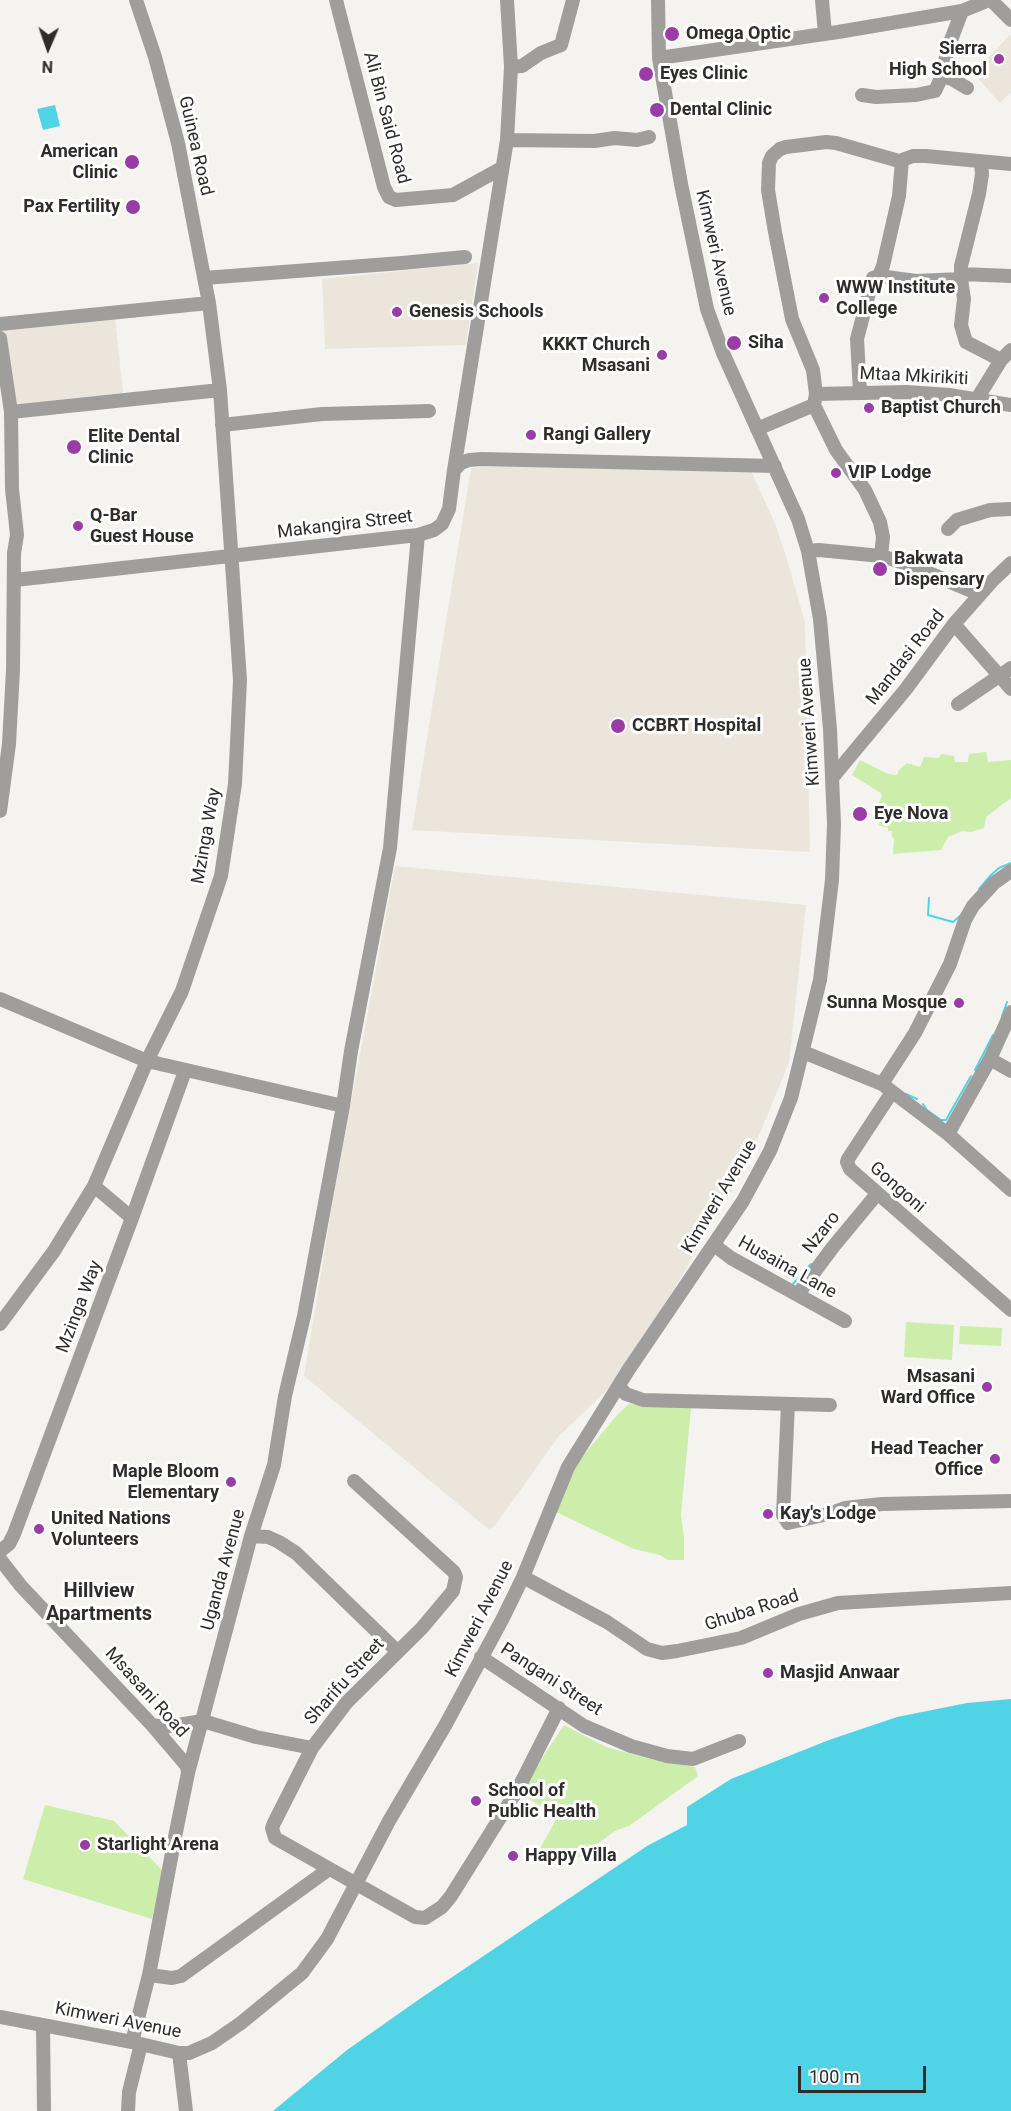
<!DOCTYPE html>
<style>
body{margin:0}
#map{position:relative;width:1011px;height:2111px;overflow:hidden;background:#f5f3f0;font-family:Roboto,sans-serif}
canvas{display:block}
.north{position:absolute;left:18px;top:18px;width:60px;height:60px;-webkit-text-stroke:4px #fff;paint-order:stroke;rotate:182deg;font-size:16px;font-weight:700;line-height:24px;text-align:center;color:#2e2d2c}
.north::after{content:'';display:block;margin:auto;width:21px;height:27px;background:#2e2d2c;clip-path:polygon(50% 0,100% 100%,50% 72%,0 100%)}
.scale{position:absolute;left:798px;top:2066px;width:128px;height:27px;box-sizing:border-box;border:3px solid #2e2d2c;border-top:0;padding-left:8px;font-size:18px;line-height:21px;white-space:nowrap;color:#2e2d2c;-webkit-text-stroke:4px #fff;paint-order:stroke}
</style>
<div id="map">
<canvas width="1011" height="2111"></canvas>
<div class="north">N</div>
<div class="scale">100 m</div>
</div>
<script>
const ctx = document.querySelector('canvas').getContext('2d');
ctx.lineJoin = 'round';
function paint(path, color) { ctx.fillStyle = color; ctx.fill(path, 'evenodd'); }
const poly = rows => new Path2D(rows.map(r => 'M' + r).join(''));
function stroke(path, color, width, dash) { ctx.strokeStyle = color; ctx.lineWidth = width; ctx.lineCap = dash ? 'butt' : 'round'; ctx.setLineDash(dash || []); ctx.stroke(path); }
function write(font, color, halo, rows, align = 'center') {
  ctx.font = font + ' Roboto,sans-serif'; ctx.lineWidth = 6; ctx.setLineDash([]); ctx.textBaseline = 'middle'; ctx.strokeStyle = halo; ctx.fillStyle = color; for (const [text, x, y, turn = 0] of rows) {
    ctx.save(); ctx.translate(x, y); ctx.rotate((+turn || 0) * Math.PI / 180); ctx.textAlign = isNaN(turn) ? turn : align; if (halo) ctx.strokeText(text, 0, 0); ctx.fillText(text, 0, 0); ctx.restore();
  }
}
const built = poly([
 [1011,34,1011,92,1000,103,973,73],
 [478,263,466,345,325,349,322,279],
 [115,316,123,393,12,405,0,329],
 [505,465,751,471,774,521,786,556,805,622,810,852,412,830,471,468],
 [395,866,806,905,789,1063,744,1171,659,1314,629,1369,559,1436,494,1527,488,1529,304,1376,334,1194]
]);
const green = poly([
 [986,752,988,762,1011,760,1011,798,986,817,984,828,971,832,962,831,948,837,941,850,893,854,894,838,892,837,892,831,888,831,888,828,879,825,880,810,876,808,882,796,881,793,852,775,860,760,888,774,897,775,899,770,907,763,920,767,924,757,939,758,941,754,954,756,955,762,968,762,969,754],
 [906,1322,954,1325,952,1360,904,1357],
 [960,1326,1002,1328,1001,1346,959,1344],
 [629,1404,691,1408,681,1515,684,1537,684,1560,668,1560,660,1555,634,1549,554,1511,570,1471,618,1414],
 [564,1725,606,1747,651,1759,695,1767,698,1776,629,1826,615,1831,567,1866,538,1852,558,1816,519,1793],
 [45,1805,114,1821,162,1870,152,1919,23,1879]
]);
const water = poly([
 [55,105,60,126,43,130,37,109],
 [1011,1699,1011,2111,273,2111,347,2050,421,1998,647,1846,687,1825,687,1807,731,1779,829,1740,897,1717,967,1703]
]);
const stream = poly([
 [979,889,991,875,999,868,1011,863],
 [929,898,928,915,953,922,960,916],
 [1002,1016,1007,1002],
 [975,1070,993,1035],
 [906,1094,917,1099],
 [923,1104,927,1110,941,1120,946,1120,971,1076],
 [792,1285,811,1264]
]);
const minor = poly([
 [336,0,384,187,389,197,396,200,453,195,502,168],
 [822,0,825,34],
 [991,0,1011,20],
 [659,58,838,32,962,11,989,0],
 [511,67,522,66,541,53,561,45,573,0],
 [942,76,952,79,967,88],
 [862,95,876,97,916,95,935,91,942,76,948,48,962,11],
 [507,140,594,141,615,138,637,140,649,137],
 [981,162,982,174,979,194,961,266,961,279,964,299,961,325,966,342,1001,360],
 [961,274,1011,276],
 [879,276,916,281,961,279],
 [204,278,402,263,465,257],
 [0,324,209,303],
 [0,338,11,412,12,489,17,535,14,553,13,670,9,744,0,811],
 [860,392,857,339,873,278,879,276,883,266,899,196,902,160],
 [816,394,907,392,949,395,1011,405],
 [977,399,1001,360,1011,350],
 [814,405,836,450,865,490,880,522,883,537,881,556],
 [11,412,220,390],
 [222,425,322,414,429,411],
 [757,429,814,405,816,394,813,370,792,319,775,232,768,190,769,163,772,156,780,149,786,147,826,142,836,143,899,161,913,156,926,156,1011,164],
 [454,470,507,140,511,67,507,0],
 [948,529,957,520,990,510,1011,509],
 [808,551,819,550,881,556,905,563,979,594],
 [15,580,418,535,434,530,442,524,449,509,454,470,461,463,469,460,482,459,775,466],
 [954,624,1011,689],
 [958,704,1011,668],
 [832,778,906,689,954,624,992,581,1011,563],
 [0,999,147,1061,343,1106],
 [803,1052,882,1084,948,1134,1011,1190],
 [990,1059,1011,1071],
 [882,1084,915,1033,950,964,965,920,973,906,994,883,1011,871],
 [892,1092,848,1159,847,1162,850,1169,1011,1310],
 [948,1134,990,1059,1011,1012],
 [94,1186,132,1218],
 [714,1245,731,1258,845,1321],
 [798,1294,833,1247,877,1194],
 [0,1324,54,1251,94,1186,147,1061,182,991,221,876,235,784,240,680,220,390,209,303,178,143,155,57,136,0],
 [619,1387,626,1394,643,1400,830,1405],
 [788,1404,783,1515,788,1523,828,1514,845,1508,882,1504,1011,1501],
 [354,1481,454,1572,456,1577,453,1591,422,1628,347,1702,312,1748,274,1823,272,1828,275,1838,415,1917,425,1918,442,1907,451,1896,518,1789,559,1708],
 [251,1536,268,1537,279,1542,296,1553,397,1651],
 [0,1551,9,1544,14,1534,132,1218,185,1071],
 [0,1559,21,1586,152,1725,187,1766,188,1773],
 [523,1577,607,1622,647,1649,662,1653,677,1651,741,1638,799,1614,838,1603,1011,1593],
 [481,1657,584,1726,631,1746,667,1756,693,1759,739,1741],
 [152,1725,164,1727,203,1721,256,1737,312,1748],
 [149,1975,172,1978,181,1976,329,1869],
 [0,2017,132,2042,179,2053,189,2053,212,2043,241,2023,302,1973,327,1939,389,1821,446,1724,503,1618,523,1577,568,1467,629,1369,743,1201,770,1151,791,1098,820,980,832,880,834,824,830,729,820,619,808,551,798,519,723,353,707,309,681,184,659,58,658,0],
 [43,2026,44,2111],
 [132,2042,149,1975,175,1837,188,1773,251,1536,274,1465,285,1396,304,1316,343,1106,351,1051,390,848,418,535],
 [179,2053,186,2111],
 [128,2111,129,2092,141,2044]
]);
const markers = [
 [672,34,8,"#9a3ca5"],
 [999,59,6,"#9a3ca5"],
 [646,74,8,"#9a3ca5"],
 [657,110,8,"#9a3ca5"],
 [132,162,8,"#9a3ca5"],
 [133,207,8,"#9a3ca5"],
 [824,298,6,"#9a3ca5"],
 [397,312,6,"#9a3ca5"],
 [734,343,8,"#9a3ca5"],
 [662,355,6,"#9a3ca5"],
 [869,408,6,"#9a3ca5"],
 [531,435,6,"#9a3ca5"],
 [74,447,8,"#9a3ca5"],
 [836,473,6,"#9a3ca5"],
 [78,526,6,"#9a3ca5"],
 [880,569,8,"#9a3ca5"],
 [618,726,8,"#9a3ca5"],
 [860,814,8,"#9a3ca5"],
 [959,1003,6,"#9a3ca5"],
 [987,1387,6,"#9a3ca5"],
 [995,1459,6,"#9a3ca5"],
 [231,1482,6,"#9a3ca5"],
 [768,1514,6,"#9a3ca5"],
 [39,1529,6,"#9a3ca5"],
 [768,1673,6,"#9a3ca5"],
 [476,1801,6,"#9a3ca5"],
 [85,1845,6,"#9a3ca5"],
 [513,1856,6,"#9a3ca5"]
];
const poiNames = [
 ["Omega Optic",686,34],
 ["Sierra",987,49,"right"],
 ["High School",987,70,"right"],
 ["Eyes Clinic",660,74],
 ["Dental Clinic",670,110],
 ["American",118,152,"right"],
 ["Clinic",118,173,"right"],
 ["Pax Fertility",120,207,"right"],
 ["WWW Institute",836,288],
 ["College",836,309],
 ["Genesis Schools",409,312],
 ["Siha",748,343],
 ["KKKT Church",650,345,"right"],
 ["Msasani",650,366,"right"],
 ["Baptist Church",881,408],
 ["Rangi Gallery",543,435],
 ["Elite Dental",88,437],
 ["Clinic",88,458],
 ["VIP Lodge",848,473],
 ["Q-Bar",90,516],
 ["Guest House",90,537],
 ["Bakwata",894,559],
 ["Dispensary",894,580],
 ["CCBRT Hospital",632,726],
 ["Eye Nova",874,814],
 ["Sunna Mosque",947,1003,"right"],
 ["Msasani",975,1377,"right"],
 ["Ward Office",975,1398,"right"],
 ["Head Teacher",983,1449,"right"],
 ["Office",983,1470,"right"],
 ["Maple Bloom",219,1472,"right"],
 ["Elementary",219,1493,"right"],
 ["Kay's Lodge",780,1514],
 ["United Nations",51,1519],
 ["Volunteers",51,1540],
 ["Masjid Anwaar",780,1673],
 ["School of",488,1791],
 ["Public Health",488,1812],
 ["Starlight Arena",97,1845],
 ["Happy Villa",525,1856]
];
const streetNames = [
 ["Ali Bin Said Road",386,118,75],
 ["Guinea Road",195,146,77],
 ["Kimweri Avenue",715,253,77],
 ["Mtaa Mkirikiti",914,377,3],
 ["Makangira Street",345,525,-7],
 ["Mandasi Road",906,658,-52],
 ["Kimweri Avenue",810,722,-94],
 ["Mzinga Way",207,836,-80],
 ["Gongoni",897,1188,41],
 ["Kimweri Avenue",720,1197,-59],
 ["Nzaro",822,1233,-52],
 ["Husaina Lane",787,1268,29],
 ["Mzinga Way",80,1307,-69],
 ["Uganda Avenue",224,1570,-75],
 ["Ghuba Road",752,1611,-18],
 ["Kimweri Avenue",480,1619,-63],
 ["Pangani Street",551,1680,33],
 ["Sharifu Street",345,1682,-48],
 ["Msasani Road",146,1693,48],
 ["Kimweri Avenue",118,2021,11]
];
const neighbourhoodNames = [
 ["Hillview",99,1592],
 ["Apartments",99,1615]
];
paint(built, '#ece5dc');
paint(green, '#cea');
paint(water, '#50d4e5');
stroke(stream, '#50d4e5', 2);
stroke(minor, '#9f9e9d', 14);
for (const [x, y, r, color] of markers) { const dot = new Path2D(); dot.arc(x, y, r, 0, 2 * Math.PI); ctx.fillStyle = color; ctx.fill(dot); stroke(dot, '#fff', 2); }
write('bold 18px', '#2e2d2c', '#fff', poiNames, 'left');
write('18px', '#2e2d2c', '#fff', streetNames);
write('bold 20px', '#2e2d2c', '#fff', neighbourhoodNames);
</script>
